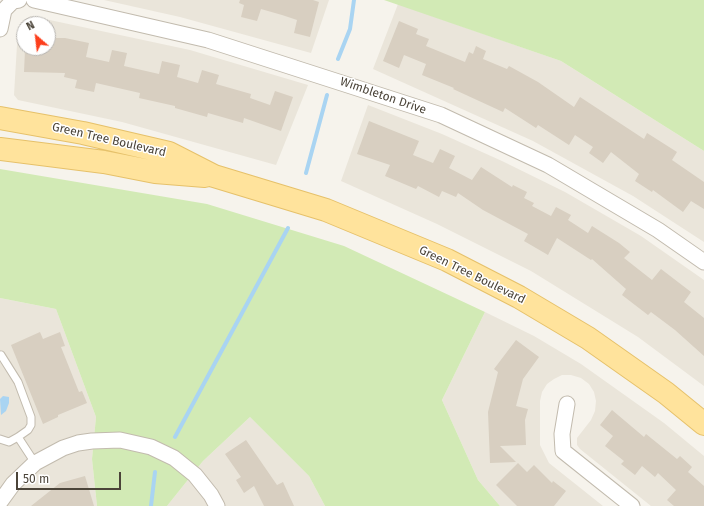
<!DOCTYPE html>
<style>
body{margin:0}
#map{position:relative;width:704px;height:506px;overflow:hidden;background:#f6f3ec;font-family:"Fira Sans",sans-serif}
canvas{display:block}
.north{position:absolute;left:16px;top:16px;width:40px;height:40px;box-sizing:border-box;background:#fff;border:1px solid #b7b4b0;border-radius:50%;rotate:332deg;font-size:11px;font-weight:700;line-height:16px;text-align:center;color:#4b4439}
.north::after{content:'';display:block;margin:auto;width:14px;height:18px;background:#fc3f1d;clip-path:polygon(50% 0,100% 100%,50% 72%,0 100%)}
.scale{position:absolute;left:16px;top:472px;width:105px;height:18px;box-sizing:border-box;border:2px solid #4b4439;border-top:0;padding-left:5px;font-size:12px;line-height:14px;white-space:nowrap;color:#4b4439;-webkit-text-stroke:3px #fff;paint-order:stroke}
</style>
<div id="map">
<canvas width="704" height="506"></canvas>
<div class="north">N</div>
<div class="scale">50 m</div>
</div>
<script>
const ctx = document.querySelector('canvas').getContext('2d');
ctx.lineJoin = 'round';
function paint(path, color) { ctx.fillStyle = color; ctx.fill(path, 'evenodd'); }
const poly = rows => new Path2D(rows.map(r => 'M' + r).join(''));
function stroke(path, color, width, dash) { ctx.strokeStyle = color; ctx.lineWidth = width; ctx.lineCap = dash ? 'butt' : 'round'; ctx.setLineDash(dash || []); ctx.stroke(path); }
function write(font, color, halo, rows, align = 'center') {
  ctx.font = font + ' "Fira Sans",sans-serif'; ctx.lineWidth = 3; ctx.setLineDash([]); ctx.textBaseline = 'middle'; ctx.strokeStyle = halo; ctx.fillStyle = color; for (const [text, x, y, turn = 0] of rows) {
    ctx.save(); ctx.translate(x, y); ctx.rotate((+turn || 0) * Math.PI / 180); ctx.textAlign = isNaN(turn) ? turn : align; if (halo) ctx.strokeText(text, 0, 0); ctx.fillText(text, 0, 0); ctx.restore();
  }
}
const residential = poly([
 [104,0,329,0,311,53,180,17],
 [398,4,561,61,704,151,704,242,633,196,533,141,373,69],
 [31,16,190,50,308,85,276,165,122,122,18,100,14,95,18,28,24,20],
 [24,24,48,24,48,48,24,48],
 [368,105,442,134,502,161,565,192,641,236,704,280,704,386,638,337,531,271,437,224,341,181],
 [0,298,56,309,96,417,92,459,97,506,0,506],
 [485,312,534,336,581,364,664,423,704,456,704,506,651,506,580,449,577,445,577,438,591,420,595,411,596,401,594,392,589,384,581,378,571,375,562,375,554,379,547,384,542,392,540,401,540,445,549,463,603,506,500,506,478,480,442,400],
 [250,417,309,476,325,506,167,506,203,461]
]);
const green = poly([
 [384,0,704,0,704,151,561,61],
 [0,169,207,204,344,246,485,312,442,400,478,480,500,506,325,506,309,476,250,417,203,461,167,506,97,506,92,459,96,417,56,309,0,298]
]);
const water = poly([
 [3,396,9,397,9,403,6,411,1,415,0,399]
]);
const stream = poly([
 [338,59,350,29,354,0],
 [306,173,327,95],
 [175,437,288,228],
 [151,506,155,472]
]);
const building = poly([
 [240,0,313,0,319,2,310,37,294,33,297,20,282,15,261,9,257,21,241,17,244,5,239,3],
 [399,21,418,29,416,34,429,39,426,46,465,62,469,52,473,54,476,46,486,51,483,59,507,69,509,66,538,82,574,107,580,97,644,139,647,133,677,152,672,160,704,182,704,209,691,201,683,212,653,190,652,192,635,181,639,174,611,152,603,163,589,153,593,147,575,135,569,145,538,125,536,128,505,108,503,112,453,89,454,88,422,75,426,64,404,55,399,68,383,61],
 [48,38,65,38,89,43,86,57,109,62,112,50,127,53,124,66,159,74,162,61,180,65,177,77,198,83,202,70,219,75,216,84,251,94,250,98,270,105,275,91,293,97,281,131,244,118,243,123,208,113,207,117,175,108,175,106,139,98,140,93,96,83,94,92,75,88,77,80,64,77,65,73,24,72,25,50,43,51,43,48,48,48],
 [369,121,419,141,413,155,433,163,440,149,455,156,449,168,472,180,481,167,512,187,513,185,527,192,524,198,534,203,532,206,551,216,556,207,571,215,568,220,588,233,592,226,619,243,630,252,624,258,652,280,661,269,691,292,684,302,704,318,704,356,675,330,651,312,648,315,622,295,626,289,592,259,591,260,557,238,548,255,524,241,528,234,483,210,458,193,456,197,442,191,439,197,418,186,416,189,385,176,390,165,357,154],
 [40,332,43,339,60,332,65,346,61,347,79,392,82,391,87,403,58,415,58,417,43,424,11,345],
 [516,340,539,357,523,379,516,406,528,409,525,420,526,445,500,446,516,462,490,463,488,412,498,372,494,369],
 [612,410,644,437,646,434,677,459,680,456,692,467,688,472,704,486,704,506,674,506,667,500,676,490,658,473,655,477,642,466,635,475,621,464,624,461,605,446,613,436,600,425],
 [246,440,277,485,283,482,294,506,264,506,254,486,244,493,236,480,241,477,225,454],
 [518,463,527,472,534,465,552,483,553,481,566,491,554,506,517,506,496,485],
 [85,476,94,506,31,506,60,483]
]);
const service = poly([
 [0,356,1,355,18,382,31,417,31,425,28,430,18,437,9,442,0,439],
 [18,437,35,463]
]);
const minor = poly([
 [34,0,208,40,441,115,548,165,658,230,704,262],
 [0,29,4,10,13,1,19,0],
 [567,404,562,434,563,451,632,506],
 [0,502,13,484,35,463,63,448,78,443,92,441,120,440,151,447,174,458,195,475,211,495,217,506]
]);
const primary = poly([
 [0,118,83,133,169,153,214,176,326,210,447,260,519,297,588,338,666,393,704,424],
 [0,149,104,162,155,172,205,176]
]);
const streetNames = [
 ["Wimbleton Drive",383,96,19],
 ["Green Tree Boulevard",109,140,13],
 ["Green Tree Boulevard",472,275,26]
];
paint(residential, '#eae5da');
paint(green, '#d2eab5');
paint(water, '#a9d4f2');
stroke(stream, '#a9d4f2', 4);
paint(building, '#d8cfc1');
stroke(service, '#c2bbae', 9);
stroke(minor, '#c2bbae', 17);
stroke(primary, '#e6c16a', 24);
stroke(service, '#fff', 7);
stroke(minor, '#fff', 15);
stroke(primary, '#ffe39c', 22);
write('12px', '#4b4439', '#fff', streetNames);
</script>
